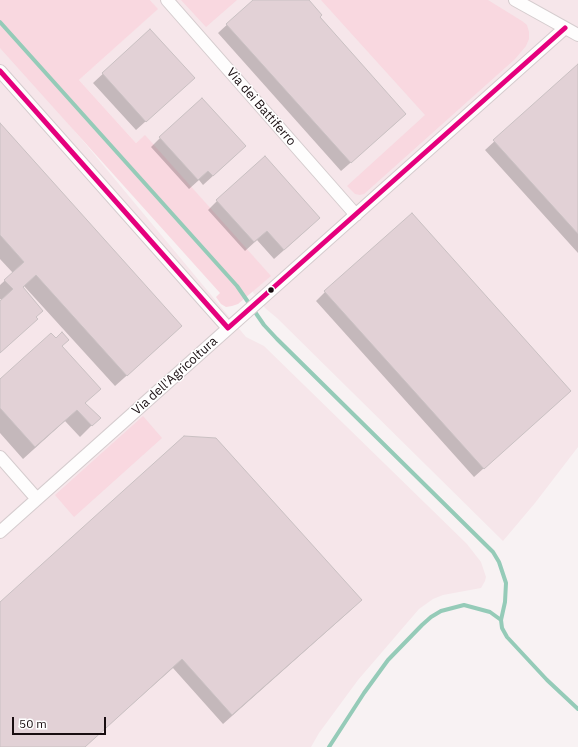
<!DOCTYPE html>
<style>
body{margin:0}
#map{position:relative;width:578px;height:747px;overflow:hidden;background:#f8f2f3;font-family:"IBM Plex Sans",sans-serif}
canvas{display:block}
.scale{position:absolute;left:12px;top:717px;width:94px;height:18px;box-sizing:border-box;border:2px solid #180d10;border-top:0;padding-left:5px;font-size:12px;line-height:14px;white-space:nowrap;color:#180d10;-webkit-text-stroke:3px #fff;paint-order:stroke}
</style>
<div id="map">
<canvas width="578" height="747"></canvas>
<div class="scale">50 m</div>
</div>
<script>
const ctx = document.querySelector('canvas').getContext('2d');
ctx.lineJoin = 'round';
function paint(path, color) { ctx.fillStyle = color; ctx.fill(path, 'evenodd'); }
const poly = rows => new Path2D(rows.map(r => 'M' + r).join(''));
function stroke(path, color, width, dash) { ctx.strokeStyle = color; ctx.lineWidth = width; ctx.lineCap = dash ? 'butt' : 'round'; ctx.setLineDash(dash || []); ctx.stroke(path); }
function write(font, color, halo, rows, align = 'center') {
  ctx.font = font + ' "IBM Plex Sans",sans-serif'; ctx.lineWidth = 3; ctx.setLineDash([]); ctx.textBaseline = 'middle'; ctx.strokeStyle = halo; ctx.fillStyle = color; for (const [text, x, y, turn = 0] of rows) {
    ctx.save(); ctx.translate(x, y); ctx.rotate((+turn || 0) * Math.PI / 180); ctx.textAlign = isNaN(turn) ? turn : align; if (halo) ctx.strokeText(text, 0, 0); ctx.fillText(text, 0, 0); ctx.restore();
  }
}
const built = poly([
 [150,0,578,0,578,447,535,503,503,541,277,318,265,308,252,291,270,276,145,136,136,143,79,80,157,9],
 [0,41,246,337,264,346,467,544,481,562,486,577,485,581,481,588,443,595,433,599,419,609,358,680,319,733,311,747,0,747]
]);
const green = poly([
 [0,0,150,0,158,9,79,80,136,143,145,135,271,276,238,304,232,306,226,307,221,304,216,297,220,293,0,48],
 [181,0,237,0,206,27],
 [321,0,488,0,522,21,527,25,529,32,529,39,526,46,515,59,364,194,360,195,355,194,347,186,425,115],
 [143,416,162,438,74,517,55,495]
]);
const shadow = poly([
 [254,0,308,0,396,123,341,171,218,33],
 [150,30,184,87,136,130,93,83],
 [578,65,578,253,485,150],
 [0,125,170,337,115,386,24,286,22,288,37,319,0,353,0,302,2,300,0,299,0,285,13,273,0,259],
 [160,138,236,155,203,185,199,180,189,189,151,147],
 [217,201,310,227,274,259,257,240,245,251,208,210],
 [325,292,560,400,474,477,316,301],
 [56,340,61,346,84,403,99,418,80,437,65,421,23,459,0,433,0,380],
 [0,604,352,609,223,724,173,668,84,747,0,747]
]);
const stream = poly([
 [0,22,237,286,264,325,277,339,493,552,499,562,506,583,505,602,501,620],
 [329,747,364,693,388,660,422,625,431,617,441,611,464,605,490,612,501,620,502,628,507,637,547,680,578,709]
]);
const building = poly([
 [253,0,309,0,322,15,320,17,406,114,351,163,226,24,253,0],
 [150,29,195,78,146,122,102,73,150,29],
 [578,64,578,234,493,140,578,64],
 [202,98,246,146,213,176,208,171,198,180,159,137,202,98],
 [0,123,182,326,127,376,36,275,23,287,43,311,36,317,38,319,0,353,0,301,13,289,4,280,24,262,0,235,0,123],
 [265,156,320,218,284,250,267,231,254,242,216,200,265,156],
 [412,213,571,391,484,469,324,291,412,213],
 [62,332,69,340,62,346,101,389,85,403,101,418,92,426,77,410,35,447,0,408,0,379,51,333,56,338,62,332],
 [184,436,216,438,362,600,232,715,182,659,85,747,0,747,0,602,184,436]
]);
const minor = poly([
 [167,0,356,215],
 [515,0,578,35],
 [0,71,228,328],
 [0,457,37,499],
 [0,532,565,28]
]);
const bus1 = poly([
 [0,71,228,328],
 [228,328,565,28]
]);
const markers = [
 [271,290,3.5,"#180d10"]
];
const streetNames = [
 ["Via dei Battiferro",261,107,49],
 ["Via dell'Agricoltura",175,376,-42]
];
paint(built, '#f6e6ea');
paint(green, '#f9d8e0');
paint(shadow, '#0003');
stroke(stream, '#95cbb8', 4);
paint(building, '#e2d1d6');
stroke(building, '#cac1c3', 1);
stroke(minor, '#d5ccce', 14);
stroke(minor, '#fefdfd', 12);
stroke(bus1, '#e5007d', 5);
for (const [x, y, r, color] of markers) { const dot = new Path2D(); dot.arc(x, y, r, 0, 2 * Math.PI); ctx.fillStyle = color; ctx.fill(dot); stroke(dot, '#fff', 1.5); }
write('13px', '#180d10', '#fff', streetNames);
</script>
